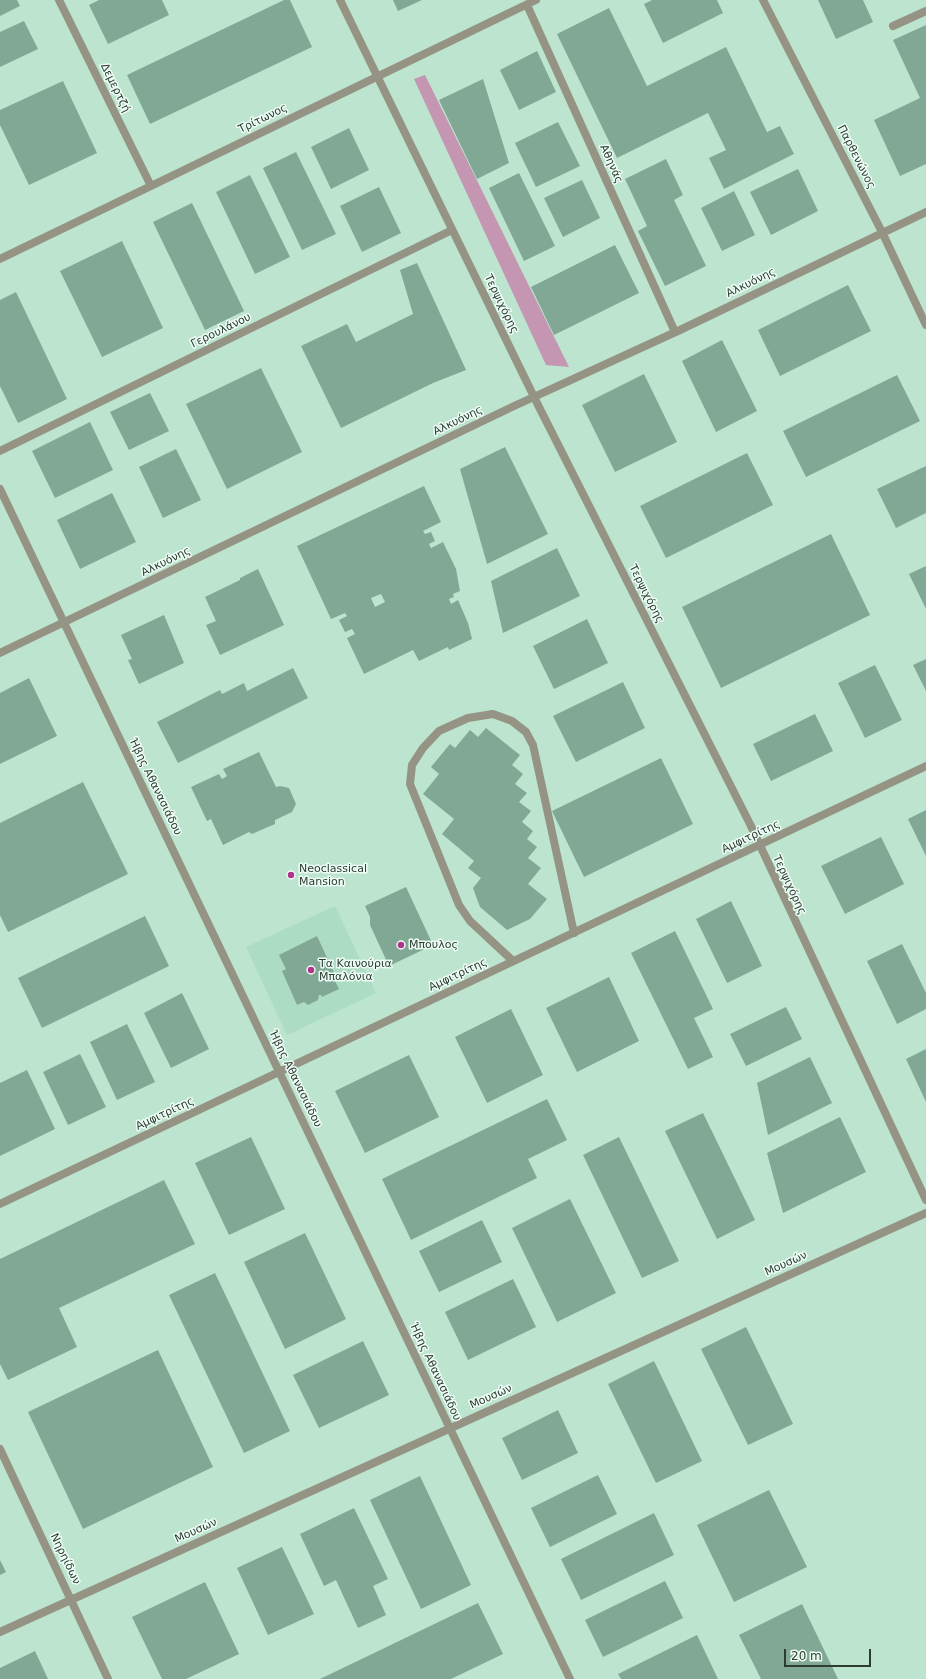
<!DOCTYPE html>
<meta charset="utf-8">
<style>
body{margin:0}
#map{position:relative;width:926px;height:1679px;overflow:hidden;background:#bce4cf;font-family:"DejaVu Sans",sans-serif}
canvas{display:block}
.scale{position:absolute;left:784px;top:1649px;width:87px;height:18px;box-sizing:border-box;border:2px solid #2c3c33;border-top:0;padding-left:5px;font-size:12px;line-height:14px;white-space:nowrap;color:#2c3c33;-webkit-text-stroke:3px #eefef6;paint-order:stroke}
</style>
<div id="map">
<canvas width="926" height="1679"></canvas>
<div class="scale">20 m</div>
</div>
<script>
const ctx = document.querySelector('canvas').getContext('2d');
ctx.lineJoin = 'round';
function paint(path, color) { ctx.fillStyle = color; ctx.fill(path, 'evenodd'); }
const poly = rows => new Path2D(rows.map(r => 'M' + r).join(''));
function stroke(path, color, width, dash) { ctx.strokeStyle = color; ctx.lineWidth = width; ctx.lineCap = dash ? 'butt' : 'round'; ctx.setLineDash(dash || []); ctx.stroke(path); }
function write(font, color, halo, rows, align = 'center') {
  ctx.font = font + ' "DejaVu Sans",sans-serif'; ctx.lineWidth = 3; ctx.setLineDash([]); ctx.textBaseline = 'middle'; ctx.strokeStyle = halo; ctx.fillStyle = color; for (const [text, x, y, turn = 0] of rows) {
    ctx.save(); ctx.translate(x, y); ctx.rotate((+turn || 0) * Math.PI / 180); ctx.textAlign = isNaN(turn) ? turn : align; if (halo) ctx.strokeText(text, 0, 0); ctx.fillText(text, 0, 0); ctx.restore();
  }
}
const built = poly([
 [335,906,376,993,287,1035,246,947]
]);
const green = poly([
 [425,75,569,367,546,365,414,79]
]);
const building = poly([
 [0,0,17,0,20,6,0,16],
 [99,0,162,0,169,15,108,44,89,5],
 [284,0,290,0,312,47,150,124,127,75],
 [393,0,422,0,398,11],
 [652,0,717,0,723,13,663,43,644,4],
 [818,0,863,0,873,22,836,39],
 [609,8,647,86,726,47,767,132,780,126,794,154,724,189,709,158,726,150,708,113,617,158,557,34],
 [24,21,38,49,0,67,0,32],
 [926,25,926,164,900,176,874,120,920,98,893,40],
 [537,51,556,92,519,110,500,70],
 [483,79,509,163,477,179,439,100],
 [63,81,97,153,29,185,0,125,0,110],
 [558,122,580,166,536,187,515,143],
 [349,128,369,170,331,189,311,147],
 [296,152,336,234,302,250,263,168],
 [666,159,683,195,674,200,706,266,665,286,638,231,647,226,625,179],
 [798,169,818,211,771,235,750,192],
 [519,173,555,246,524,261,489,188],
 [250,175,290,257,255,274,216,192],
 [582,180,600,218,563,237,544,198],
 [379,187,401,233,362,252,340,206],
 [734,191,755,235,722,251,701,208],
 [192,203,244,311,205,330,153,222],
 [122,241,163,328,102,357,60,271],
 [615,245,639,293,554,335,531,287],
 [417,263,466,370,433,383,341,428,301,346,347,324,356,342,413,314,400,270],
 [848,285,871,331,780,376,758,330],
 [16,292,67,399,18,423,0,386,0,300],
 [722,340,757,411,716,432,682,361],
 [261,368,302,452,227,489,186,404],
 [644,374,677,442,615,472,582,405],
 [897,375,920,421,806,477,783,431],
 [150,393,169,431,129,450,110,412],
 [90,422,113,470,55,498,32,451],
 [505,447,548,534,487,564,460,469],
 [176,449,201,500,163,518,139,467],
 [747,453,773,505,666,558,640,506],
 [926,466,926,513,896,528,877,489],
 [424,486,441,522,423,531,425,534,431,532,435,541,429,544,431,548,443,542,456,569,460,591,453,594,454,597,449,599,451,604,458,600,468,623,472,639,449,650,448,647,419,661,413,650,364,674,347,638,355,634,352,629,345,632,339,620,347,616,345,613,331,619,297,546],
 [381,594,385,602,375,607,371,598],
 [112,493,136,542,80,569,57,520],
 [831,534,870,615,721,688,682,607],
 [557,548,580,596,503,633,491,581],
 [926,566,926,609,909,574],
 [258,569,284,625,220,655,206,625,216,621,205,597,240,580,240,578],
 [164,615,184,663,139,684,128,660,132,659,121,635],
 [587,619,608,663,554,689,533,646],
 [926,659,926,691,913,665],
 [875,665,902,720,865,738,838,683],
 [293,668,308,698,178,763,157,722,220,690,222,694,244,683,247,691],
 [29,678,57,736,0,764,0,693],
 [623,682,645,728,576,762,553,716],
 [815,714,833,751,771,781,753,744],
 [486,728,520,755,512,765,523,774,515,784,527,793,519,802,531,811,522,822,533,831,527,839,537,847,528,858,541,868,528,884,547,899,530,919,507,930,480,907,473,888,481,878,468,868,474,861,442,834,454,819,423,794,439,774,431,767,450,744,455,748,470,730,478,737],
 [259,752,276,787,280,786,289,788,296,804,292,812,275,820,275,824,252,834,249,832,223,845,211,819,207,821,191,787,219,774,222,779,227,776,223,769],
 [661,758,693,824,584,877,552,811],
 [83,782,128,874,8,932,0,915,0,823],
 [926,810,926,856,908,819],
 [881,837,904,884,845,914,821,866],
 [406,887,433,945,389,966,370,925,370,917,365,906],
 [731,901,762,966,727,983,696,919],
 [145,916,169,966,42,1028,18,978],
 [675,931,713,1009,694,1018,713,1057,688,1069,631,953],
 [317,936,336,977,334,979,339,989,322,997,321,995,319,995,318,1000,308,1005,304,1002,297,1005,282,971,286,969,279,955],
 [902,944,926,993,926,1009,897,1024,867,961],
 [609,977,639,1041,577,1072,546,1008],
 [182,993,209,1049,171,1068,144,1013],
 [786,1007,802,1039,746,1066,730,1034],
 [511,1009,543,1075,487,1103,455,1037],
 [127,1024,155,1082,117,1100,90,1042],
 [926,1049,926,1102,906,1059],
 [80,1054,106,1107,68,1125,43,1072],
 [409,1055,439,1117,365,1153,335,1091],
 [810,1057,832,1103,768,1135,757,1083],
 [27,1070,55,1129,0,1156,0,1083],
 [547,1099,567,1140,528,1159,537,1178,411,1240,382,1179],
 [703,1113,755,1220,717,1239,665,1131],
 [840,1117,866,1172,783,1213,767,1153],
 [251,1137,285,1209,229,1235,195,1163],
 [619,1137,679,1261,642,1278,583,1155],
 [164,1180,195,1244,59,1308,77,1347,8,1380,0,1364,0,1259],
 [570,1199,616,1293,557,1322,512,1228],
 [482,1220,502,1262,439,1292,419,1251],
 [305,1233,346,1319,285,1349,244,1262],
 [215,1273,290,1431,244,1453,169,1295],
 [513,1279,536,1327,468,1360,445,1312],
 [746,1327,793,1424,748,1445,701,1349],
 [363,1341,389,1395,319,1428,293,1375],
 [158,1350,213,1467,83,1529,28,1412],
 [654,1361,702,1461,656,1483,608,1384],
 [558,1410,578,1453,522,1480,502,1438],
 [598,1475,617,1514,550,1547,531,1508],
 [420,1476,471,1585,421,1609,370,1500],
 [769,1490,807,1567,734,1602,697,1525],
 [354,1508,388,1579,373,1586,386,1615,358,1628,336,1580,324,1586,300,1534],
 [654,1513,674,1555,581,1600,561,1559],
 [282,1547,314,1614,268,1635,237,1568],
 [0,1560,6,1572,0,1575],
 [665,1581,683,1618,603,1657,585,1620],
 [205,1582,239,1654,186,1679,162,1679,132,1617],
 [478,1603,503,1654,451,1679,320,1679],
 [802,1604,838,1679,761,1679,739,1635],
 [697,1635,718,1679,621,1679,618,1674],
 [35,1651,48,1679,0,1679,0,1668]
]);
const lane = poly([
 [513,961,470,921,459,905,410,784,412,765,423,748,439,731,468,718,493,714,512,721,526,732,533,745,574,933]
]);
const street = poly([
 [59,0,151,186],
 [340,0,538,405,750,824,926,1200],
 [763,0,882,232,926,325],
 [527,5,675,332],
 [893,26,926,11],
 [0,259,536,0],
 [0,451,452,230],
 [0,489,570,1679],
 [0,653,512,407,680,330,926,212],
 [0,1204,926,766],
 [0,1449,108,1679],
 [0,1632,926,1213]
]);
const markers = [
 [291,875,4,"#ae368a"],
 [401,945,4,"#ae368a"],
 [311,970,4,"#ae368a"]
];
const streetNames = [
 ["Δεμερτζή",115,88,64],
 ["Τρίτωνος",263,119,-26],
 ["Παρθενώνος",856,157,63],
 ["Αθηνάς",611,164,66],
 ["Αλκυόνης",751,283,-26],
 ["Τερψιχόρης",501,304,64],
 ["Γερουλάνου",221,331,-26],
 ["Αλκυόνης",458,421,-26],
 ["Αλκυόνης",166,562,-26],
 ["Τερψιχόρης",646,594,63],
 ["Ήβης Αθανασιάδου",155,787,64],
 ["Αμφιτρίτης",751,837,-25],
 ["Τερψιχόρης",789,885,65],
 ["Αμφιτρίτης",458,975,-25],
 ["Ήβης Αθανασιάδου",295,1079,64],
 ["Αμφιτρίτης",165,1114,-25],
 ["Μουσών",786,1264,-24],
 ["Ήβης Αθανασιάδου",435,1372,65],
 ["Μουσών",491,1397,-24],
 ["Μουσών",196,1531,-24],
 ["Νηρηίδων",65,1559,64]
];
const poiNames = [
 ["Neoclassical",299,869],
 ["Mansion",299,882],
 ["Μπουλος",409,945],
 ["Τα Καινούρια",319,964],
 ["Μπαλόνια",319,977]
];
paint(built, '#acdcc3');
paint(green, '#c496b2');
paint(building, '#81a894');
stroke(lane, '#959484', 8);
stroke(street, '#959484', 8);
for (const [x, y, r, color] of markers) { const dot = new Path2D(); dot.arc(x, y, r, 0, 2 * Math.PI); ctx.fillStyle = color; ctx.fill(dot); stroke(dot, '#eefef6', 1.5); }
write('11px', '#2c3c33', '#eefef6', streetNames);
write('11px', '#2c3c33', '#eefef6', poiNames, 'left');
</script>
